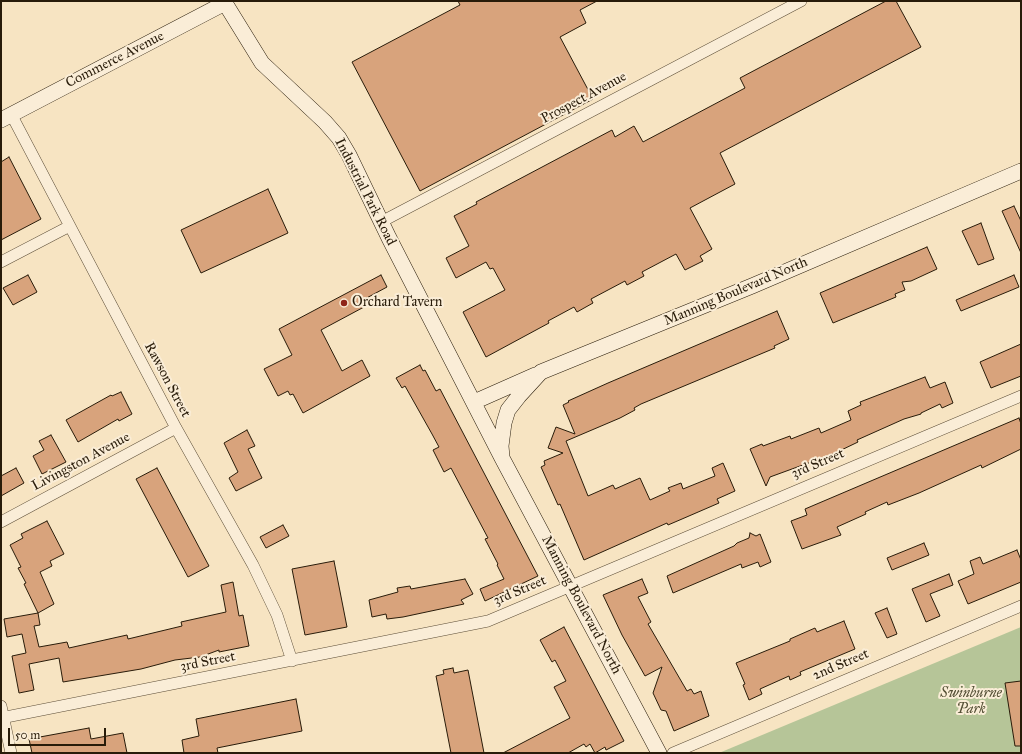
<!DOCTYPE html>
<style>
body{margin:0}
#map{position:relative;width:1022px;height:754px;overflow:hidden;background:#f7e4c2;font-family:"IM FELL Great Primer",serif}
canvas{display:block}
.frame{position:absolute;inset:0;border:2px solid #281b09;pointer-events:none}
.scale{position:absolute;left:8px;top:728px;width:98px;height:18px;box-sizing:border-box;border:2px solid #281b09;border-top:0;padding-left:5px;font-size:12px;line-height:14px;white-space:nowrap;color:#281b09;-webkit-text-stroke:3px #faedd7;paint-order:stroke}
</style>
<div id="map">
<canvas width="1022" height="754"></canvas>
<div class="frame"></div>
<div class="scale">50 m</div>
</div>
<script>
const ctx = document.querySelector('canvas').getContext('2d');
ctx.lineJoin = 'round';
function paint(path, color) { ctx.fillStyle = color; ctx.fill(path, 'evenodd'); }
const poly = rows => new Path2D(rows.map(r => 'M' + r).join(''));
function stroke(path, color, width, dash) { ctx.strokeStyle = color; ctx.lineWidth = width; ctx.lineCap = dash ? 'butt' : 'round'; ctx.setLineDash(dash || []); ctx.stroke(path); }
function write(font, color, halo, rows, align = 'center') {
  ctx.font = font + ' "IM FELL Great Primer",serif'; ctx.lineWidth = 4; ctx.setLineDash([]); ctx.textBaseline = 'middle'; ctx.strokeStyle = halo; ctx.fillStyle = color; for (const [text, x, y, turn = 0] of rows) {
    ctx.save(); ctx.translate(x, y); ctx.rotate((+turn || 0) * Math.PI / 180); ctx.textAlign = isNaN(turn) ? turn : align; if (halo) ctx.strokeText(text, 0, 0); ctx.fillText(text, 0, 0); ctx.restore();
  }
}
const green = poly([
 [1021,627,1021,753,719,753]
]);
const building = poly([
 [458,1,597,1,580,10,586,23,560,37,593,99,420,191,352,62,460,5,458,1],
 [886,1,896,1,921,47,720,153,735,184,690,208,712,249,700,256,703,261,685,270,676,254,642,272,644,276,627,285,625,281,591,299,593,303,577,312,574,307,548,321,549,323,486,357,463,312,505,290,493,268,490,269,486,262,456,278,446,258,469,246,454,216,477,204,476,202,612,130,615,137,634,126,643,142,745,88,740,78,886,1],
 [9,157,41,219,1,240,1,162,9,157],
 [268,189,288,233,201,273,181,230,268,189],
 [1014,206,1021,221,1021,253,1002,211,1014,206],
 [981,223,994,259,978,265,962,231,981,223],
 [927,247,937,269,911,281,902,282,905,290,895,294,896,297,833,323,820,293,927,247],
 [28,275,37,292,13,305,3,288,28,275],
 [381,275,387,287,361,301,364,307,321,330,342,371,362,360,370,376,303,413,293,394,290,395,288,391,278,396,264,369,292,355,279,329,381,275],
 [1014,275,1019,287,961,311,956,300,1014,275],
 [777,311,789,339,774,346,775,348,641,404,634,408,635,410,620,418,566,441,588,496,613,485,615,489,640,478,650,500,670,491,668,488,681,483,683,489,715,476,712,468,723,463,735,491,717,499,719,503,682,519,668,525,667,523,584,560,560,504,558,505,541,467,545,465,544,461,563,453,548,448,556,427,575,434,563,405,569,402,568,401,608,383,777,311],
 [1021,344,1021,376,991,388,980,362,1021,344],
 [420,365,423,371,425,370,436,391,440,389,538,576,485,601,480,589,504,579,497,565,498,564,485,539,488,538,451,468,444,472,433,450,439,447,432,434,405,386,402,388,396,378,420,365],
 [925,377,930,388,945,382,953,403,942,408,940,404,921,413,921,414,904,419,857,440,858,442,833,454,770,477,766,486,750,449,762,444,763,446,790,436,791,439,819,428,821,433,851,420,848,411,861,405,860,402,925,377],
 [121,392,132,414,119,421,118,419,78,442,66,420,111,395,112,396,121,392],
 [1019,418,1021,424,1021,449,982,468,981,465,919,493,888,505,887,502,865,512,866,514,837,527,841,535,802,549,791,521,807,515,805,509,1019,418],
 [247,430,255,446,248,449,262,478,236,491,229,478,238,472,224,443,247,430],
 [51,435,66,462,42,474,33,456,44,450,39,441,51,435],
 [16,468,24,483,1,496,1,476,16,468],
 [157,468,209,566,188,577,136,479,157,468],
 [47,521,64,554,50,561,52,566,40,572,54,604,38,613,40,625,34,626,39,647,67,642,69,648,127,635,128,639,182,626,181,622,226,612,221,585,233,582,239,616,243,615,249,646,219,652,219,650,200,657,175,660,141,669,63,682,59,658,29,664,34,690,19,693,12,656,26,653,22,634,7,637,4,619,38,613,24,584,26,583,18,568,21,567,10,545,23,538,21,534,47,521],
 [283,525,289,536,266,548,260,537,283,525],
 [750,533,756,536,760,534,771,562,760,567,758,562,742,568,741,564,673,593,667,576,734,546,737,543,749,538,750,533],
 [924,543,929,555,892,570,887,558,924,543],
 [1017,550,1021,560,1021,582,968,604,958,581,974,574,970,561,980,557,983,564,1017,550],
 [334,561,347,627,305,635,292,569,334,561],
 [949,574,953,585,930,594,940,616,926,622,912,589,949,574],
 [465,579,473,594,461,600,464,604,403,617,387,619,386,614,372,617,369,600,398,592,397,588,410,586,411,589,465,579],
 [642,579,648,593,638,597,651,622,648,624,687,691,691,689,694,694,701,691,709,716,674,731,666,711,661,710,653,693,662,667,645,676,622,635,603,595,642,579],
 [887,608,897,634,887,638,875,613,887,608],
 [844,621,855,649,800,672,801,675,790,680,789,676,760,689,762,694,749,700,743,685,745,684,736,663,790,641,790,639,815,628,817,632,844,621],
 [564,627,624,741,606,750,605,747,595,753,590,744,586,747,584,744,568,753,503,753,570,718,554,687,566,681,555,660,552,662,540,640,564,627],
 [453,668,454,673,468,670,484,753,451,753,436,676,444,674,443,670,453,668],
 [1021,681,1021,746,1015,746,1005,683,1021,681],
 [296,699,302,731,217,748,218,753,184,753,182,740,199,736,196,719,296,699],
 [89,728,91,739,123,733,127,753,32,753,29,739,89,728]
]);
const street = poly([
 [11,114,176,428,253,565,277,615,292,661],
 [381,222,801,1],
 [1,262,68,227],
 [1,522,176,428],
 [1,706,11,753],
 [1,718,488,621,1021,396],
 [673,753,1021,606]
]);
const secondary = poly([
 [1,120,225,3,262,63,325,122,339,138,349,155,389,238,502,458,659,753],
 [474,402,535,375],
 [502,457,501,446,504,423,508,410,519,396,541,372,752,286,1021,171]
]);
const markers = [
 [344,303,4,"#8f2418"]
];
const streetNames = [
 ["Commerce Avenue",115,60,-27],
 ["Prospect Avenue",584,98,-28],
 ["Industrial Park Road",365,192,63],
 ["Manning Boulevard North",736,292,-23],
 ["Rawson Street",167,380,62],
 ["Livingston Avenue",81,462,-28],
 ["3rd Street",818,464,-23],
 ["3rd Street",520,591,-23],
 ["Manning Boulevard North",581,605,62],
 ["3rd Street",208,662,-11],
 ["2nd Street",841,665,-23]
];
const poiNames = [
 ["Orchard Tavern",352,303]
];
const parkNames = [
 ["Swinburne",971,694],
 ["Park",971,710]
];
paint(green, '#b6c598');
paint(building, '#d8a37c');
stroke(building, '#281b09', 1);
stroke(street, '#5c4d37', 12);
stroke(secondary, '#281b09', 16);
stroke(street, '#faedd7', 11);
stroke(secondary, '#faedd7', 15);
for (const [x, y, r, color] of markers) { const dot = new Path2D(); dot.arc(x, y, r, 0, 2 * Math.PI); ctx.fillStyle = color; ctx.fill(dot); stroke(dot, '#faedd7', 1.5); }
write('14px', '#281b09', '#faedd7', streetNames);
write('14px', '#281b09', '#faedd7', poiNames, 'left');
write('italic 14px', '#534e34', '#faedd7', parkNames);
</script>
